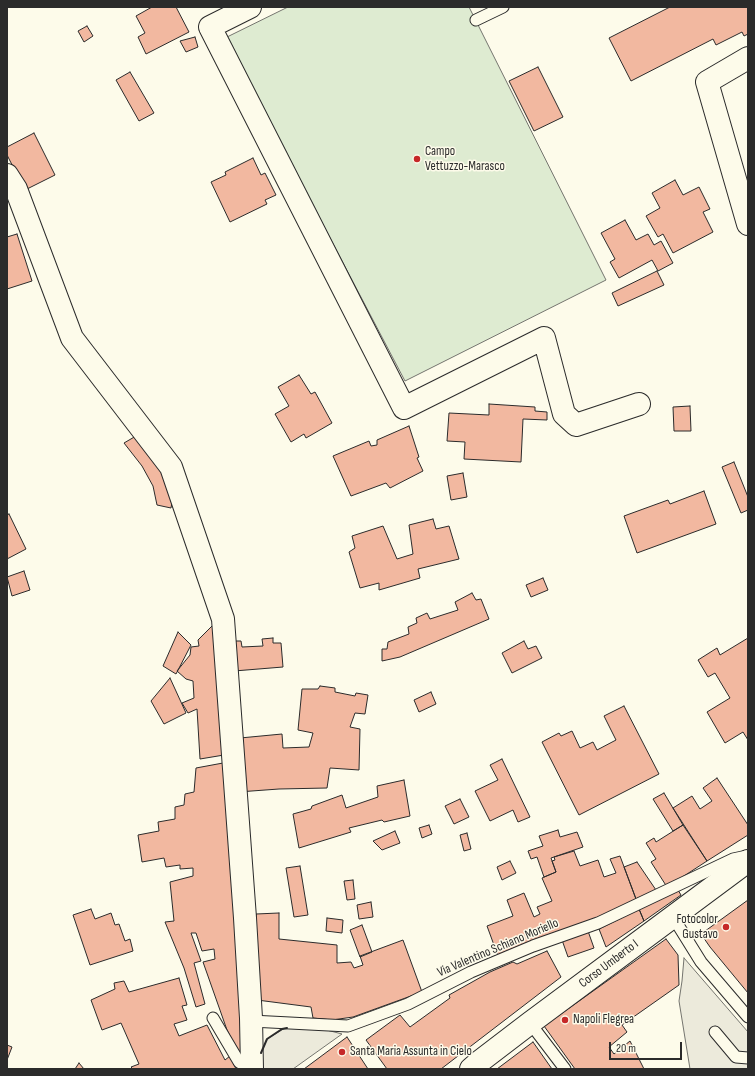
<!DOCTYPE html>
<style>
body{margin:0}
#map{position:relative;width:755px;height:1076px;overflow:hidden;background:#fdfbea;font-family:"Sofia Sans Condensed",sans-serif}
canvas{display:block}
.frame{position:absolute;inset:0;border:8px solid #2b2b2b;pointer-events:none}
.scale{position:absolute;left:609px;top:1042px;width:73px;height:18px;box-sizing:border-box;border:2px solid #2b2b2b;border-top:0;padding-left:5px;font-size:12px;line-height:14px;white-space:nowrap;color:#2b2b2b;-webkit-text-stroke:3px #fdfbea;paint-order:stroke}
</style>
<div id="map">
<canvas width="755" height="1076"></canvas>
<div class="frame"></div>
<div class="scale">20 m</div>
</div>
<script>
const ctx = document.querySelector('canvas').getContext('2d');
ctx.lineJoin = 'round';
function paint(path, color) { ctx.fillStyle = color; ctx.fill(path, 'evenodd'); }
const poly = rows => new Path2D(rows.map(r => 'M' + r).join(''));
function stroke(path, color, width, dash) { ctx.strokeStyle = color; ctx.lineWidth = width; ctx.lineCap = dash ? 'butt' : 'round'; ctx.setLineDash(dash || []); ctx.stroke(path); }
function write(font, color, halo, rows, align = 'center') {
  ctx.font = font + ' "Sofia Sans Condensed",sans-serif'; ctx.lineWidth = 3; ctx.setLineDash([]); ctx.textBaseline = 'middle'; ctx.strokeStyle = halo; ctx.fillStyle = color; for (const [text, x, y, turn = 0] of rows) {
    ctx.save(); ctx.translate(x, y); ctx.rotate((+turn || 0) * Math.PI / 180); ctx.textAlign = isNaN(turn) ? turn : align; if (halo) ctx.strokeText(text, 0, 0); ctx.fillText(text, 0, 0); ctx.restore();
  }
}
const green = poly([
 [288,7,469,7,606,280,405,381,225,38,288,7]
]);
const parking = poly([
 [684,958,748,1032,748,1069,690,1069,679,1001,682,981,684,958],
 [315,1027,342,1034,293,1069,261,1069,261,1053,267,1039,285,1028,315,1027]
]);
const building = poly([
 [152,7,176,7,189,32,146,54,138,37,145,33,136,16,152,7],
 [670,7,748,7,748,34,744,36,742,32,716,45,713,39,631,81,609,38,670,7],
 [87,26,93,36,84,42,78,31,87,26],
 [195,37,198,47,186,52,180,41,195,37],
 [538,67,563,117,534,131,509,81,538,67],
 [130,72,154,113,139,121,116,80,130,72],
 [34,133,55,175,25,190,7,155,7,147,34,133],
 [253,158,261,175,265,173,276,195,265,200,267,204,230,222,211,182,226,175,225,172,253,158],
 [675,180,683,195,699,187,710,209,703,212,713,232,673,253,663,234,658,237,646,216,660,208,652,193,675,180],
 [625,220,636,240,648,234,654,245,661,241,673,263,658,271,652,260,619,278,610,262,615,259,601,233,625,220],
 [17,234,32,281,7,289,7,237,17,234],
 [657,271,664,285,618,306,612,293,657,271],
 [299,375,311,394,315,392,332,423,306,438,304,434,291,442,275,414,289,406,278,387,299,375],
 [489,404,535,407,535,411,547,412,547,420,523,419,521,462,464,459,465,442,447,441,449,413,489,415,489,404],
 [690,406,691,431,674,431,673,407,690,406],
 [409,426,419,457,417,458,423,471,390,488,386,483,351,496,333,456,369,441,371,446,377,445,377,440,409,426],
 [136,436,154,458,166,479,173,497,171,508,157,505,153,486,142,466,124,443,136,436],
 [734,462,748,497,748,510,741,513,722,467,734,462],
 [463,473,467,497,451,500,447,476,463,473],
 [704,491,716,524,637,553,624,516,668,500,670,504,704,491],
 [9,514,26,549,7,559,7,515,9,514],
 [433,519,436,529,449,526,459,559,418,569,420,578,379,590,379,583,360,588,349,552,355,548,352,536,383,526,397,559,413,554,409,525,433,519],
 [24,571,30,590,12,596,7,577,24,571],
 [543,578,548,590,531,597,526,585,543,578],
 [472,593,476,600,481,599,489,619,400,657,382,661,382,649,387,649,388,642,409,634,408,627,417,623,416,618,427,613,430,619,458,610,455,602,472,593],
 [216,622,224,755,200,759,197,709,188,713,182,703,194,698,193,681,186,679,177,671,190,655,191,647,199,646,198,640,216,622],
 [178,632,191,645,176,674,163,666,178,632],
 [273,638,273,643,281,643,283,667,234,671,232,641,241,641,242,647,263,646,262,639,273,638],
 [748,638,748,740,743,732,725,743,707,712,730,698,715,673,708,677,698,660,717,648,720,655,748,638],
 [524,641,528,649,536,646,542,658,512,673,502,653,524,641],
 [170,678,186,713,164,724,151,701,170,678],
 [320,686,335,688,335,692,355,696,356,693,368,695,365,714,355,713,350,727,360,729,359,770,330,768,327,788,279,789,238,792,240,738,282,734,283,748,309,747,313,733,298,730,302,689,318,689,320,686],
 [431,692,436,704,419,712,414,700,431,692],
 [624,706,659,774,579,815,542,742,559,733,561,736,572,731,580,748,593,742,597,750,616,740,604,716,624,706],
 [502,759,530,817,518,822,513,810,490,821,475,791,498,780,490,765,502,759],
 [223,763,245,1051,239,1054,227,1030,203,962,215,959,214,949,202,951,196,933,191,933,201,961,194,963,205,1004,196,1007,184,968,165,922,174,921,170,882,193,876,193,868,180,869,180,865,166,867,164,858,142,862,138,835,159,831,158,822,175,819,175,807,184,805,185,794,194,792,196,768,223,763],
 [717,778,748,825,748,835,707,861,673,808,692,796,700,809,712,801,703,788,717,778],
 [404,780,410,816,384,822,382,820,349,828,351,832,299,848,293,814,311,809,312,806,342,795,346,808,378,797,377,786,404,780],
 [664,793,683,825,673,831,653,799,664,793],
 [460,799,469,817,454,824,445,806,460,799],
 [429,825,432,834,422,838,419,828,429,825],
 [683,825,707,861,667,887,651,862,656,859,646,843,654,838,656,842,683,825],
 [558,830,560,837,577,832,583,847,551,858,556,872,544,877,537,857,531,859,528,851,543,846,539,836,558,830],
 [395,831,400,843,382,850,373,841,395,831],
 [467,833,471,849,464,851,460,835,467,833],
 [574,851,580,866,598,860,604,877,616,873,610,859,620,856,636,899,596,919,498,956,487,926,513,916,507,900,524,893,534,917,540,914,537,907,552,901,542,878,556,872,552,861,555,860,554,857,574,851],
 [510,861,516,873,502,880,497,867,510,861],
 [637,862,656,890,636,899,624,867,637,862],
 [300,866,308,915,294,917,286,868,300,866],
 [353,880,355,899,347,900,344,881,353,880],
 [678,890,681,895,644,921,639,909,678,890],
 [748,900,748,993,710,947,701,934,748,900],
 [371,902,373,917,359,919,357,905,371,902],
 [91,909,95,919,111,913,115,925,119,924,125,941,130,939,133,951,90,965,73,915,91,909],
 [639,909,644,921,606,947,599,929,639,909],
 [279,913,279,939,337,945,337,963,351,962,354,968,363,965,360,956,403,940,422,992,353,1017,332,1020,313,1018,311,1007,257,1000,256,914,279,913],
 [327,918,343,920,342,933,326,931,327,918],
 [362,925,372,952,360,957,350,930,362,925],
 [588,931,594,948,568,957,562,940,588,931],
 [666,939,678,955,679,985,622,1025,627,1032,609,1047,614,1054,630,1041,644,1069,575,1069,544,1026,666,939],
 [547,951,561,977,441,1069,387,1069,366,1040,400,1015,410,1027,450,998,449,995,490,972,513,962,517,964,547,951],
 [179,978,187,1005,182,1006,187,1020,174,1024,179,1036,207,1025,225,1060,230,1056,236,1069,133,1069,131,1067,139,1064,121,1023,102,1030,91,1000,115,989,114,983,124,981,129,992,179,978],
 [347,1037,368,1069,304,1069,308,1066,347,1037],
 [533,1042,552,1069,497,1069,533,1042],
 [7,1045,12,1047,7,1060,7,1045],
 [79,1063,84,1069,75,1069,79,1063]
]);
const service = poly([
 [476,20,503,7],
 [673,917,701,962,748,1017],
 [213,1018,239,1062,250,1069],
 [251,1021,348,1026,408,1004,471,972,533,946,598,923,733,859,747,856],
 [530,1023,565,1069],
 [715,1032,736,1057,748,1058]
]);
const minor = poly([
 [250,7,210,27,404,408,544,338,564,414,576,425,639,404],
 [748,58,707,82,748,224],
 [7,175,16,189,72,338,171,467,223,619,245,918,251,1018,252,1069]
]);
const tertiary = poly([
 [471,1069,479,1062,530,1023,748,861]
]);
const wall = poly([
 [261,1053,267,1039,282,1029,287,1028]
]);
const markers = [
 [417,159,4,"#c62828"],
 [726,927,4,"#c62828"],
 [565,1020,4,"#c62828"],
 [342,1052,4,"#c62828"]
];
const poiNames = [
 ["Campo",425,152],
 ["Vettuzzo-Marasco",425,167],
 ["Fotocolor",718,920,"right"],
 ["Gustavo",718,935,"right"],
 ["Napoli Flegrea",573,1020],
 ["Santa Maria Assunta in Cielo",350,1052]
];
const streetNames = [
 ["Via Valentino Schiano Moriello",498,948,-23],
 ["Corso Umberto I",609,964,-37]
];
paint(green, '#deebd1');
stroke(green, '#74746e', 1);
paint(parking, '#eceadb');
stroke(parking, '#74746e', 1);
paint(building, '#f2b8a0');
stroke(building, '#2b2b2b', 1);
stroke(service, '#2b2b2b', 13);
stroke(minor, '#2b2b2b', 24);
stroke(tertiary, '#2b2b2b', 24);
stroke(service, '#fdfbea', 11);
stroke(minor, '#fdfbea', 22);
stroke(tertiary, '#fdfbea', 22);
stroke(wall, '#2b2b2b', 2);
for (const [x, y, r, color] of markers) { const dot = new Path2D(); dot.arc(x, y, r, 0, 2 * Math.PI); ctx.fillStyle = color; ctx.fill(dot); stroke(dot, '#fdfbea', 1.5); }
write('13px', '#2b2b2b', '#fdfbea', poiNames, 'left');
write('13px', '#2b2b2b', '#fdfbea', streetNames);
</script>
